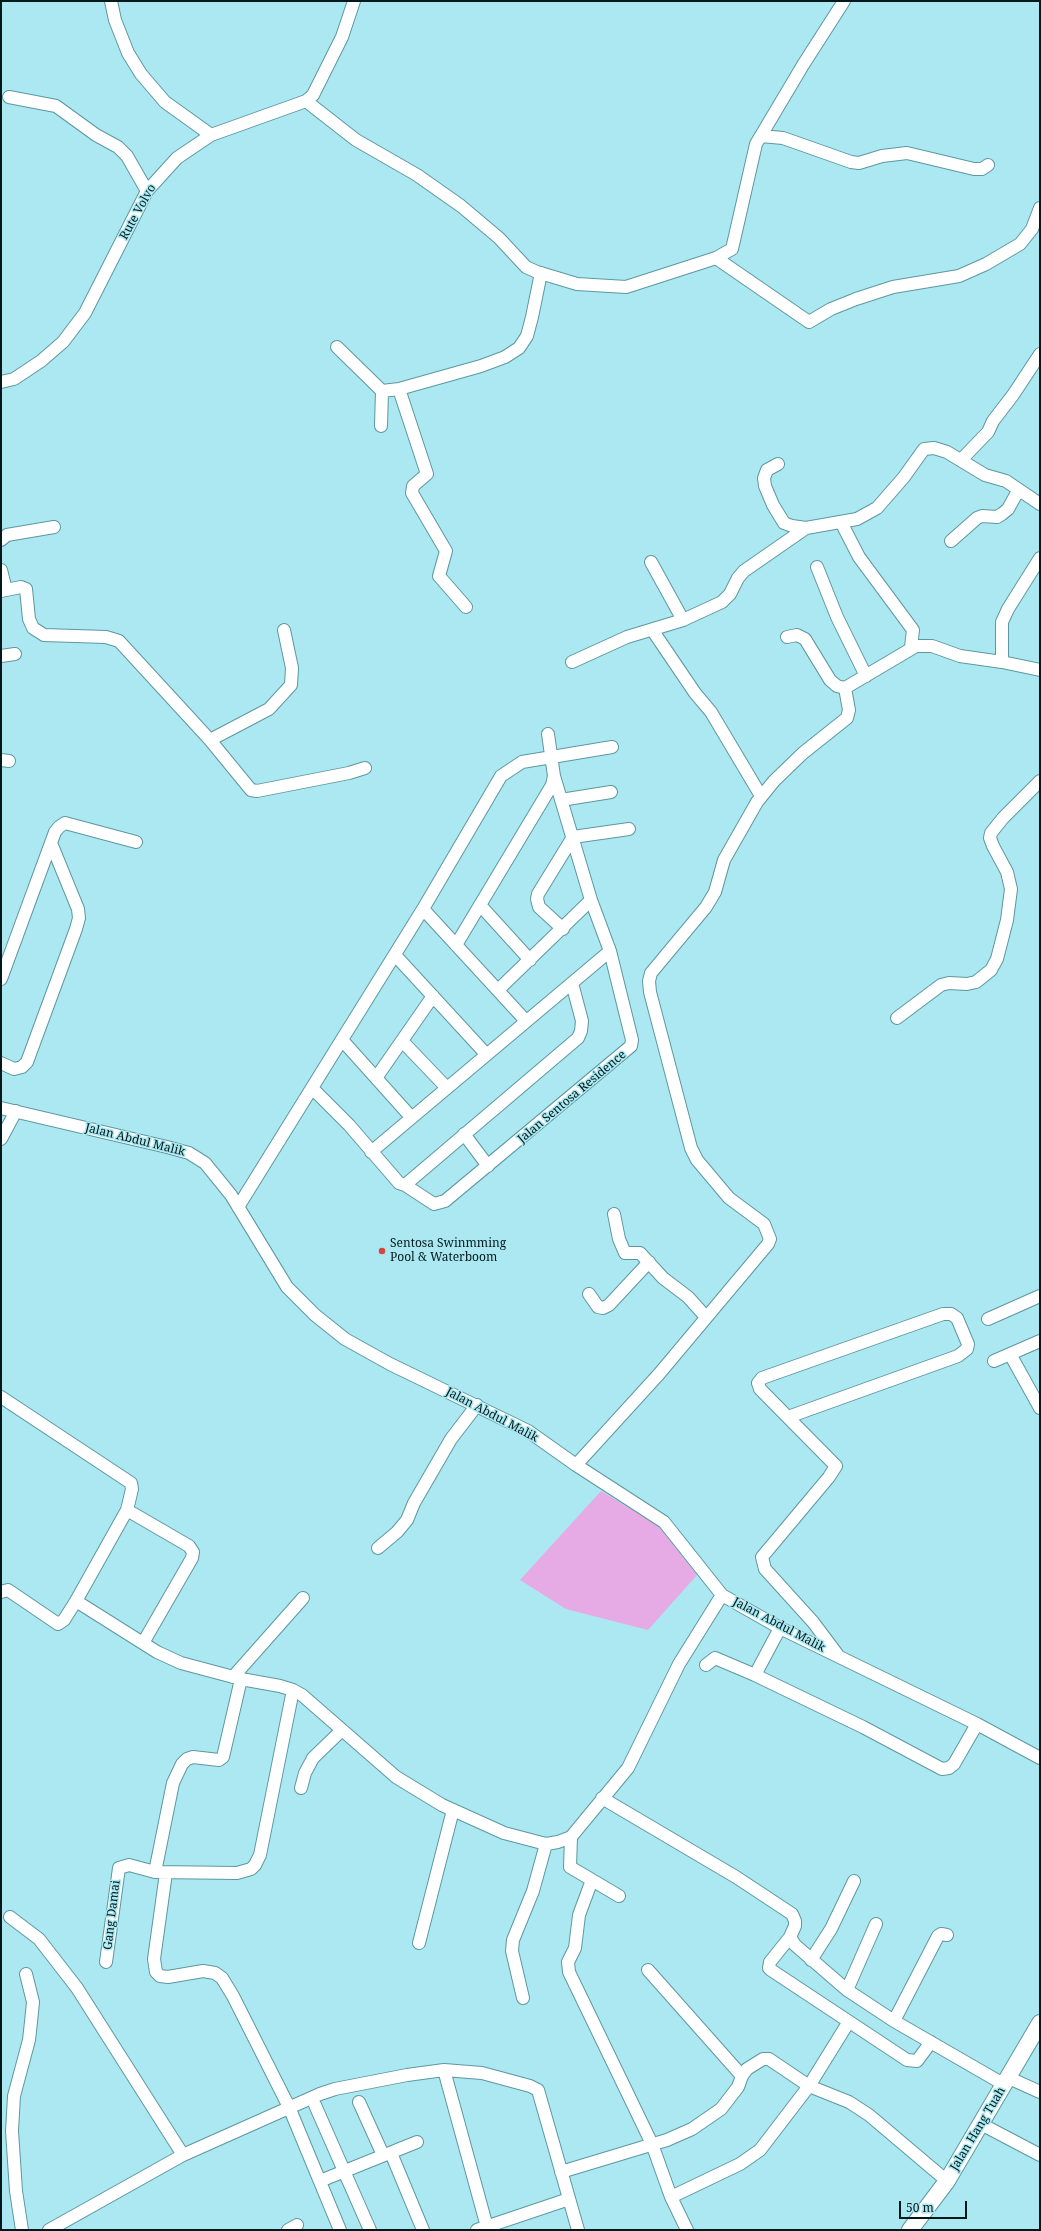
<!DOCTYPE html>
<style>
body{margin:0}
#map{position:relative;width:1041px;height:2231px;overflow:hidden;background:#abe8f1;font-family:"Noto Serif",serif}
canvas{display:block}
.frame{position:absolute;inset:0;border:2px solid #02191c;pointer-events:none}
.scale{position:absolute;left:899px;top:2201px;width:68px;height:18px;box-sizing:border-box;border:2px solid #02191c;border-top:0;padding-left:5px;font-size:12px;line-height:14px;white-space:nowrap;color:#02191c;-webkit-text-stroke:3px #abe8f1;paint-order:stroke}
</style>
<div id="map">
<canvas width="1041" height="2231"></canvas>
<div class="frame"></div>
<div class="scale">50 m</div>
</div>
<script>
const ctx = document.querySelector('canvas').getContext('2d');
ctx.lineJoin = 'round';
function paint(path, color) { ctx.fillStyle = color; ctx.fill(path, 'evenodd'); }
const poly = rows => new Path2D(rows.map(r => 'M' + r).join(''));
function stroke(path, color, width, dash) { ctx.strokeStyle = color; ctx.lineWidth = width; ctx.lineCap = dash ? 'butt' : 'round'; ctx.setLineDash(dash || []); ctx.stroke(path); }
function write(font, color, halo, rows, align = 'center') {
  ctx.font = font + ' "Noto Serif",serif'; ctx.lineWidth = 3; ctx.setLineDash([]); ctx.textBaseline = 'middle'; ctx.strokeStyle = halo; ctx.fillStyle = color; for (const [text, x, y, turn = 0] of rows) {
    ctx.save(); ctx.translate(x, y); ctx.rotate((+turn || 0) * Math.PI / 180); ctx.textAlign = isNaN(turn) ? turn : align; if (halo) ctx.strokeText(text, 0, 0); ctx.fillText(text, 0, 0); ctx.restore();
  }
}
const green = poly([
 [601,1491,659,1526,697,1575,648,1630,566,1609,520,1580]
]);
const minor = poly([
 [111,1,115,20,128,53,141,74,165,102,211,135],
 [9,97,56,106,96,135,118,147,127,156,147,191],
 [306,101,356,140,417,175,461,206,499,238,526,267,537,272,577,284,626,287,716,258,732,249,756,144,803,65,844,1],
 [761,136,783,138,851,162,859,163,882,156,907,153,974,169,982,169,988,165],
 [716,258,809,322,831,309,856,299,893,287,959,276,986,264,1020,244,1032,229,1040,208],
 [337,347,382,391,381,426],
 [1,382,14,379,41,361,63,342,85,313,147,191,177,158,211,135,306,101,313,95,342,37,354,1],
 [399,389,427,474,413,486,412,493,446,551,439,576,466,607],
 [382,391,399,389,481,366,505,357,519,348,527,336,532,317,541,273],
 [961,460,988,432,993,421,1013,395,1040,354],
 [778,464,767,470,764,478,765,486,773,505,784,523,792,526,806,528,857,519,877,508,904,477,924,449,934,448,947,452,985,475,1006,481,1040,504],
 [841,522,859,557,913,630,911,647],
 [1,540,7,535,54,527],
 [951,541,977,518,982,516,997,517,1002,514,1008,509,1018,491],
 [651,562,683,620],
 [817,567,837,617,866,676],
 [1,570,6,590],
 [1,591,21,587,26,589,29,619,33,628,44,635,106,637,119,641,210,740,251,790,257,791,349,773,365,768],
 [653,631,695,693,711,712,758,791,763,794],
 [787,637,797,635,805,639,830,680,837,686,845,688],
 [1,656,15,654],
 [572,662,627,637,683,620,722,602,730,594,738,578,744,571,806,528],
 [1002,662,1002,622,1008,609,1040,558],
 [210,740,269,709,291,685,292,668,284,630],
 [1,760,9,761],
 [561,800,611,792],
 [480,905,530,960],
 [423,909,526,1021],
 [563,929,539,907,537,899,538,894,573,837,629,829],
 [456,945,552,785,554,776],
 [395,955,486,1054],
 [1,979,55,832,59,827,65,823,136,842],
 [498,990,591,900],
 [897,1018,941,985,949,983,967,984,976,982,991,970,997,959,1007,920,1011,889,1007,872,993,846,990,838,991,833,1003,818,1040,781],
 [342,1040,411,1117],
 [402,1041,447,1088],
 [1,1063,14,1069,22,1067,27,1062,76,929,79,918,78,909,51,843],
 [376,1078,433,996],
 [312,1088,349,1125,399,1183,405,1185,578,1038,581,1031,582,1021,572,983],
 [1,1108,167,1147,189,1153,205,1163,231,1195,287,1287,315,1315,345,1339,390,1364,528,1431,576,1465,664,1522,722,1595,780,1628,977,1724,1040,1758],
 [464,1134,488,1166],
 [1,1139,16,1111],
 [371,1152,610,951],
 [405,1185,434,1204,445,1201,631,1046,632,1040,610,951,591,900,554,776,548,734],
 [238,1207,423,909,501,776,522,762,612,747],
 [614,1214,619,1239,625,1253,640,1253,663,1278,688,1297,706,1317],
 [589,1294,598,1307,603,1308,609,1305,649,1262],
 [988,1319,1040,1296],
 [1010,1354,1040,1408],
 [994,1361,1040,1341],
 [1,1397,131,1483,132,1489,127,1510,76,1601],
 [788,1417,958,1356,967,1349,968,1344,957,1318,951,1314,943,1314,762,1378,758,1383,760,1389,836,1466,829,1477,762,1557,765,1569,813,1622,837,1654],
 [576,1465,659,1374,768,1244,770,1239,764,1224,729,1198,697,1160,691,1148,650,992,649,981,651,973,706,907,715,892,724,860,757,802,774,781,803,753,847,718,849,710,845,688,916,646,932,646,960,656,1002,662,1040,670],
 [127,1510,189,1546,193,1552,192,1558,143,1643],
 [378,1548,397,1532,407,1520,414,1503,451,1439,477,1405],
 [1,1592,8,1590,58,1624,64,1620,76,1601,157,1652,181,1663,241,1679,280,1686,293,1690,302,1695,396,1777,442,1805,504,1833,546,1844,558,1842,571,1837,628,1768,679,1664,722,1595],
 [780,1628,755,1675,863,1727,942,1769,949,1768,954,1764,977,1724],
 [706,1665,715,1658,755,1675],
 [233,1677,303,1598],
 [301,1788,305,1773,313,1758,342,1730],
 [602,1798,736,1877,792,1914,795,1921,795,1926,790,1937,795,1945,847,1990,894,2021,1005,2085],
 [571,1837,570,1867,619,1896],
 [155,1872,173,1783,182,1764,187,1759,193,1757,219,1760,223,1757,241,1679],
 [166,1873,154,1959,156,1972,160,1976,168,1977,203,1971,215,1973,222,1978,233,1996,289,2107,340,2230],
 [592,1880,579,1915,575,1948,568,1962,569,1972,652,2144,671,2197,687,2230],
 [10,1917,39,1939,77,1988,183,2155],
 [790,1937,770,1962,769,1968,771,1970,907,2060,917,2061,931,2042],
 [419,1943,453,1810],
 [811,1960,831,1929,854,1881],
 [106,1962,119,1868,129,1865,155,1872,237,1873,251,1869,255,1865,260,1855,293,1690],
 [648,1970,742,2076],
 [847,1990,876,1924],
 [523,1998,512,1951,513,1940,533,1891,546,1844],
 [894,2021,938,1936,941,1934,947,1935],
 [444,2070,487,2227],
 [1009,2078,1040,2092],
 [359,2102,383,2155],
 [315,2105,370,2230],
 [981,2124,1040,2155],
 [391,2153,423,2230],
 [561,2172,667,2140,692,2129,721,2109,738,2087,742,2076,747,2069,763,2059,769,2059,809,2086,849,2102,869,2115,947,2181],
 [320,2181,417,2142],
 [671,2197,740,2164,760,2150,809,2086,848,2023],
 [22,2230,16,2191,12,2131,14,2096,29,2040,31,2022,33,2002,26,1974],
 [49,2230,183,2155,320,2094,335,2089,407,2075,444,2070,482,2073,530,2086,538,2090,578,2230],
 [288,2230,297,2225],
 [477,2230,569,2199]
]);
const major = poly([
 [910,2230,947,2181,1040,2023]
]);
const markers = [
 [382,1251,4,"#d5473e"]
];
const streetNames = [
 ["Rute Volvo",138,212,-61],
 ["Jalan Sentosa Residence",572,1097,-40],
 ["Jalan Abdul Malik",135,1140,14],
 ["Jalan Abdul Malik",492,1415,28],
 ["Jalan Abdul Malik",779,1625,28],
 ["Gang Damai",112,1915,-83],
 ["Jalan Hang Tuah",978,2129,-59]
];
const poiNames = [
 ["Sentosa Swinmming",390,1244],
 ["Pool & Waterboom",390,1258]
];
paint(green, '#e6aae4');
stroke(minor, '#5d98a0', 14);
stroke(major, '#5d98a0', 18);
stroke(minor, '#fff', 12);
stroke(major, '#fff', 16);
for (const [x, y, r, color] of markers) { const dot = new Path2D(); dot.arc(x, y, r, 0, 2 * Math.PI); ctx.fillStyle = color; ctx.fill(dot); stroke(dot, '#abe8f1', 1.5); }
write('12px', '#02191c', '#abe8f1', streetNames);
write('12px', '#02191c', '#abe8f1', poiNames, 'left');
</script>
